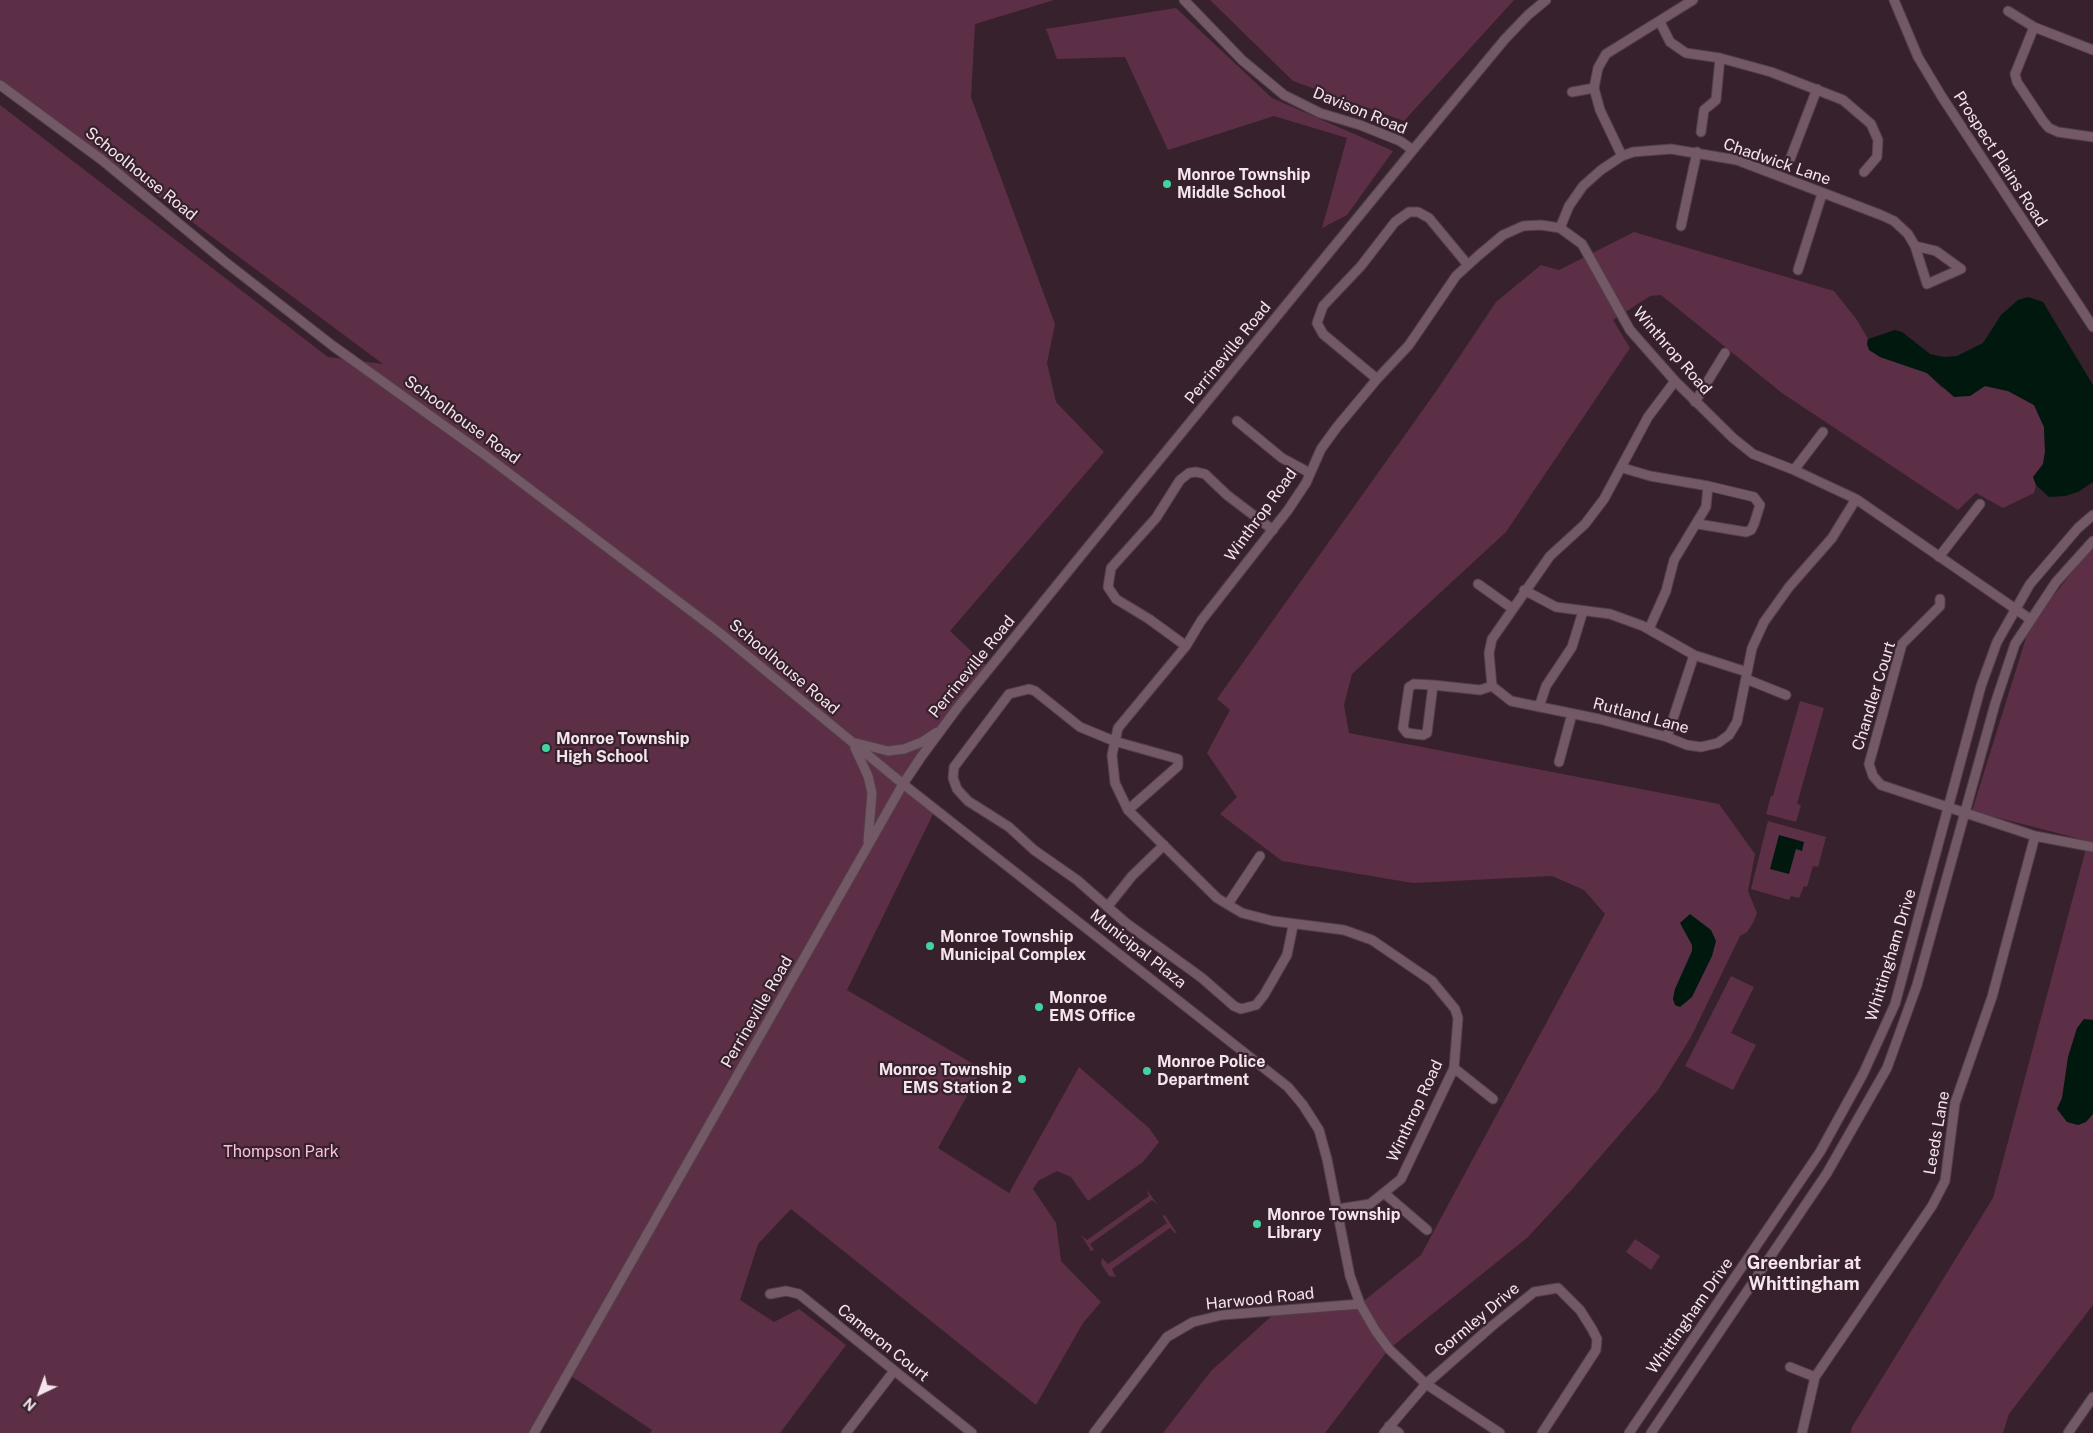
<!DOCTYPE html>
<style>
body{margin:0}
#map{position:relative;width:2093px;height:1433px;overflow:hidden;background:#37212d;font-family:"Public Sans",sans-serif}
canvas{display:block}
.north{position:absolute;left:15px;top:1368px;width:50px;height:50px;-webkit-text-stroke:4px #37212d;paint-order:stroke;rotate:222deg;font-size:14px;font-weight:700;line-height:20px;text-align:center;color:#f4e5ec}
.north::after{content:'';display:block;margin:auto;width:18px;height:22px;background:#f4e5ec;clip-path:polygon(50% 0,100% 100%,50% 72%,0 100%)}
</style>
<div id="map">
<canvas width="2093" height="1433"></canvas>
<div class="north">N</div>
</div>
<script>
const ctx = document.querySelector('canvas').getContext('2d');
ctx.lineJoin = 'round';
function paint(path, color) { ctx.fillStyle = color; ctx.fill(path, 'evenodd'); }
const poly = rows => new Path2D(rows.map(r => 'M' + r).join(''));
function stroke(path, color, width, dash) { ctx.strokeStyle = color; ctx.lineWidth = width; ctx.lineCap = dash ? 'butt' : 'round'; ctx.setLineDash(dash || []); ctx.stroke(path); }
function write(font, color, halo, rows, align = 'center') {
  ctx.font = font + ' "Public Sans",sans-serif'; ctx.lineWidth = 4.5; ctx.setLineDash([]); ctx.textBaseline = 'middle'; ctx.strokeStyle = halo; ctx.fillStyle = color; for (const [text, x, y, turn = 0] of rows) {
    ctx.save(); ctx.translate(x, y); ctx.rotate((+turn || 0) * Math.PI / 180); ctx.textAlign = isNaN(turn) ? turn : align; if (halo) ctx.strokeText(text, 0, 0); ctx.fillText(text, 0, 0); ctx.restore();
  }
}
const green = poly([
 [0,0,1054,0,975,24,971,97,1055,324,1047,363,1056,402,1104,452,950,631,988,667,905,781,937,806,847,990,982,1069,938,1148,1009,1193,1079,1067,1149,1128,1159,1142,1143,1162,1088,1201,1071,1177,1057,1171,1038,1181,1033,1189,1056,1223,1061,1261,1101,1302,1083,1323,1036,1405,791,1209,758,1244,740,1300,774,1322,799,1309,846,1345,780,1433,650,1433,652,1430,568,1374,534,1433,0,1433,0,105,328,357,383,364,0,79],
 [1210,0,1514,0,1404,121,1293,81],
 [1176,8,1272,98,1393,151,1347,215,1322,228,1347,138,1274,116,1168,150,1125,57,1057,59,1046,29],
 [1634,232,1834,291,1857,320,1868,339,1867,344,1880,357,1927,373,1941,387,1970,396,1984,386,2008,391,2034,405,2044,427,2045,452,2043,464,2034,477,2036,485,2034,493,2003,508,1976,493,1958,510,1782,393,1661,295,1650,296,1613,320,1630,348,1506,532,1352,674,1344,705,1349,733,1719,804,1755,854,1748,891,1757,913,1753,923,1747,932,1740,936,1691,1037,1658,1090,1575,1186,1528,1237,1389,1349,1325,1433,1163,1433,1211,1371,1277,1311,1360,1304,1421,1255,1605,914,1584,890,1552,876,1413,883,1282,861,1220,814,1237,797,1207,753,1230,710,1217,699,1437,390,1496,302,1541,265,1559,270],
 [2093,546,2093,1305,2009,1414,2003,1433,1851,1433,1852,1427,1993,1198,2088,841,1972,811,2030,625],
 [1800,701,1824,708,1797,804,1801,805,1796,822,1766,814,1771,796,1773,796],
 [1768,821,1826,837,1818,867,1813,866,1807,887,1804,886,1799,898,1791,896,1789,900,1751,889],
 [1731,976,1754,987,1731,1033,1756,1045,1733,1090,1685,1066],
 [1146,1189,1158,1205,1152,1200,1090,1244,1094,1250,1091,1251,1081,1235,1087,1240,1149,1196],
 [1164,1214,1177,1233,1175,1233,1170,1228,1112,1269,1116,1277,1109,1276,1101,1264,1102,1258,1108,1264,1167,1223,1163,1217],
 [1635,1239,1660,1256,1651,1270,1626,1252]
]);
const water = poly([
 [2028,297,2043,302,2093,385,2093,482,2078,492,2065,496,2049,497,2036,485,2033,477,2043,464,2045,452,2044,427,2034,405,2008,391,1985,386,1970,396,1954,397,1927,373,1880,357,1869,350,1867,344,1868,339,1895,330,1902,332,1930,354,1944,357,1957,356,1983,343,2001,315,2018,300],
 [1779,835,1804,842,1802,851,1796,849,1789,874,1770,869],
 [1690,914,1711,930,1716,941,1712,956,1692,997,1680,1007,1675,1005,1673,999,1675,989,1692,951,1692,945,1680,923],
 [2084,1019,2093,1020,2093,1114,2086,1122,2078,1125,2067,1122,2057,1109,2062,1098,2068,1057,2077,1028]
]);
const minor = poly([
 [1184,0,1242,60,1284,95,1320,113,1360,125,1400,141,1413,150],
 [1894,0,1918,57,1942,97,2093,327],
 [2008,11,2034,27,2093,50],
 [1660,22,1670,42,1686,53,1720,58,1771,72,1843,100,1871,124,1878,140,1877,157,1864,172],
 [2034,27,2015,74,2017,82,2043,121,2049,128,2058,132,2093,137],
 [0,85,102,160,224,261,333,346,485,455,720,633,903,784,1288,1087,1303,1105,1319,1130,1327,1159,1350,1276,1360,1304,1375,1330,1389,1349,1426,1384,1500,1433],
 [1572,92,1594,88],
 [1701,132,1704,110,1716,100,1720,58],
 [1622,156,1600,110,1594,88,1598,68,1606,54,1693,0],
 [1789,162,1817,89],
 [1681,226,1697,152],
 [1560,228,1569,206,1583,186,1601,170,1622,156,1633,152,1671,149,1737,160,1881,215,1894,221,1908,234,1915,246],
 [1915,246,1936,251,1961,269,1927,284,1915,246],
 [1798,270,1822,194],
 [1377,379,1323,334,1317,323,1323,306,1361,266,1395,222,1409,212,1418,212,1429,218,1468,265],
 [1675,381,1648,417,1604,499,1585,524,1550,556,1492,639,1489,653,1492,686,1511,701,1599,719,1667,737,1687,745,1701,747,1718,743,1729,735,1737,722,1752,648,1764,622,1789,587,1832,538,1856,499],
 [1695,402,1725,353],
 [1237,421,1282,458,1310,473],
 [1623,468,1650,476,1708,486,1754,497,1760,505,1754,524,1751,530,1746,532,1698,524],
 [1794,470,1823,432],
 [1939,557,1980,504],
 [1478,584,1513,609],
 [1524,590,1556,607,1610,614,1643,626,1694,655,1747,672],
 [1940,599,1940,606,1902,644,1869,764,1873,776,1881,785,2035,836,2093,847],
 [1649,629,1666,591,1674,560,1706,507,1708,486],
 [1186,646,1149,619,1116,599,1108,587,1111,568,1156,518,1180,480,1189,473,1196,472,1205,474,1227,495,1273,530],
 [1746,679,1786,695],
 [1414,684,1433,685,1427,733,1423,735,1407,733,1403,728,1409,687,1414,684],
 [1433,685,1480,690,1492,686],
 [1539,707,1546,686,1572,647,1583,611],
 [1667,737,1694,655],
 [856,743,888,751,904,749,922,742,937,732],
 [855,748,868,776,872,793,868,841],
 [1559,762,1572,714],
 [1128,810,1178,766,1178,759,1114,741,1080,727,1035,691,1029,689,1009,694,954,767,953,778,957,789,968,801,1009,827,1034,850,1077,880,1126,923,1202,978,1234,1006,1241,1009,1256,1005,1264,995,1287,955,1293,926],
 [1228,904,1260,856],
 [1108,906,1132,876,1164,845],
 [1454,1068,1493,1099],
 [1384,1193,1427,1230],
 [1338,1209,1370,1204,1401,1179,1454,1068,1458,1018,1455,1009,1432,981,1372,940,1344,930,1273,921,1242,913,1217,898,1128,810,1115,783,1112,755,1118,728,1186,646,1201,621,1288,510,1306,483,1321,449,1337,427,1377,379,1409,345,1456,276,1479,255,1503,235,1523,226,1541,225,1560,228,1582,244,1630,330,1675,381,1733,438,1753,454,1794,470,1856,499,2030,619],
 [770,1294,786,1291,799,1294,972,1433],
 [1790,1367,1815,1377],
 [1389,1426,1399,1433],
 [534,1433,903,784,921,757,958,707,1083,553,1413,150,1505,39,1528,15,1546,0],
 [846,1433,894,1371],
 [1094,1433,1167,1337,1193,1322,1222,1315,1360,1304],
 [1384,1433,1426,1384,1492,1326,1534,1292,1558,1288,1580,1310,1592,1329,1597,1339,1596,1350,1542,1433],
 [1629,1433,1820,1152,1863,1074,1895,1004,1981,686,1997,642,2030,584,2078,528,2093,515],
 [1651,1433,1827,1173,1887,1068,1917,985,1995,704,2015,644,2056,582,2093,541],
 [1802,1433,1815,1377,1932,1206,1945,1181,1955,1103,1992,997,2035,836],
 [2068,1433,2093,1397]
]);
const markers = [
 [1167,184,5,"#42d4a0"],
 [546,748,5,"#42d4a0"],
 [930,946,5,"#42d4a0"],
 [1039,1007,5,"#42d4a0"],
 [1147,1071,5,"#42d4a0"],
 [1022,1079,5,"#42d4a0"],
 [1257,1224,5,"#42d4a0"]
];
const streetNames = [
 ["Davison Road",1360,111,22],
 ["Prospect Plains Road",2000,159,57],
 ["Chadwick Lane",1777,162,19],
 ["Schoolhouse Road",141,174,39],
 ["Winthrop Road",1672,351,49],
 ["Perrineville Road",1228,353,-51],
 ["Schoolhouse Road",462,420,36],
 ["Winthrop Road",1261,515,-54],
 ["Schoolhouse Road",784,667,40],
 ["Perrineville Road",972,667,-51],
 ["Chandler Court",1874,696,-73],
 ["Rutland Lane",1641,716,15],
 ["Municipal Plaza",1138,949,38],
 ["Whittingham Drive",1891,955,-73],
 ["Perrineville Road",757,1012,-60],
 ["Winthrop Road",1415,1111,-65],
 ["Leeds Lane",1937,1133,-80],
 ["Harwood Road",1260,1299,-6],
 ["Whittingham Drive",1690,1316,-55],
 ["Gormley Drive",1477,1320,-40],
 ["Cameron Court",883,1343,39]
];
const poiNames = [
 ["Monroe Township",1177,175],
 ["Middle School",1177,193],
 ["Monroe Township",556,739],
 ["High School",556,757],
 ["Monroe Township",940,937],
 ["Municipal Complex",940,955],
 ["Monroe",1049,998],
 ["EMS Office",1049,1016],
 ["Monroe Police",1157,1062],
 ["Department",1157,1080],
 ["Monroe Township",1012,1070,"right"],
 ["EMS Station 2",1012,1088,"right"],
 ["Monroe Township",1267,1215],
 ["Library",1267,1233]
];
const parkNames = [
 ["Thompson Park",281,1152]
];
const neighbourhoodNames = [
 ["Greenbriar at",1804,1263],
 ["Whittingham",1804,1284]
];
paint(green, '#5c2f47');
paint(water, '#00180d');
stroke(minor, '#513f49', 11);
stroke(minor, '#735865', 9);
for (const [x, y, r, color] of markers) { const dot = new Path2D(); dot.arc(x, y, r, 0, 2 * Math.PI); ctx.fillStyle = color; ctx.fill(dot); stroke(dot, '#37212d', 2); }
write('16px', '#f4e5ec', '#37212d', streetNames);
write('bold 16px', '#f4e5ec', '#37212d', poiNames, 'left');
write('16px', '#febfde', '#37212d', parkNames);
write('bold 18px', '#f4e5ec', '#37212d', neighbourhoodNames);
</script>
